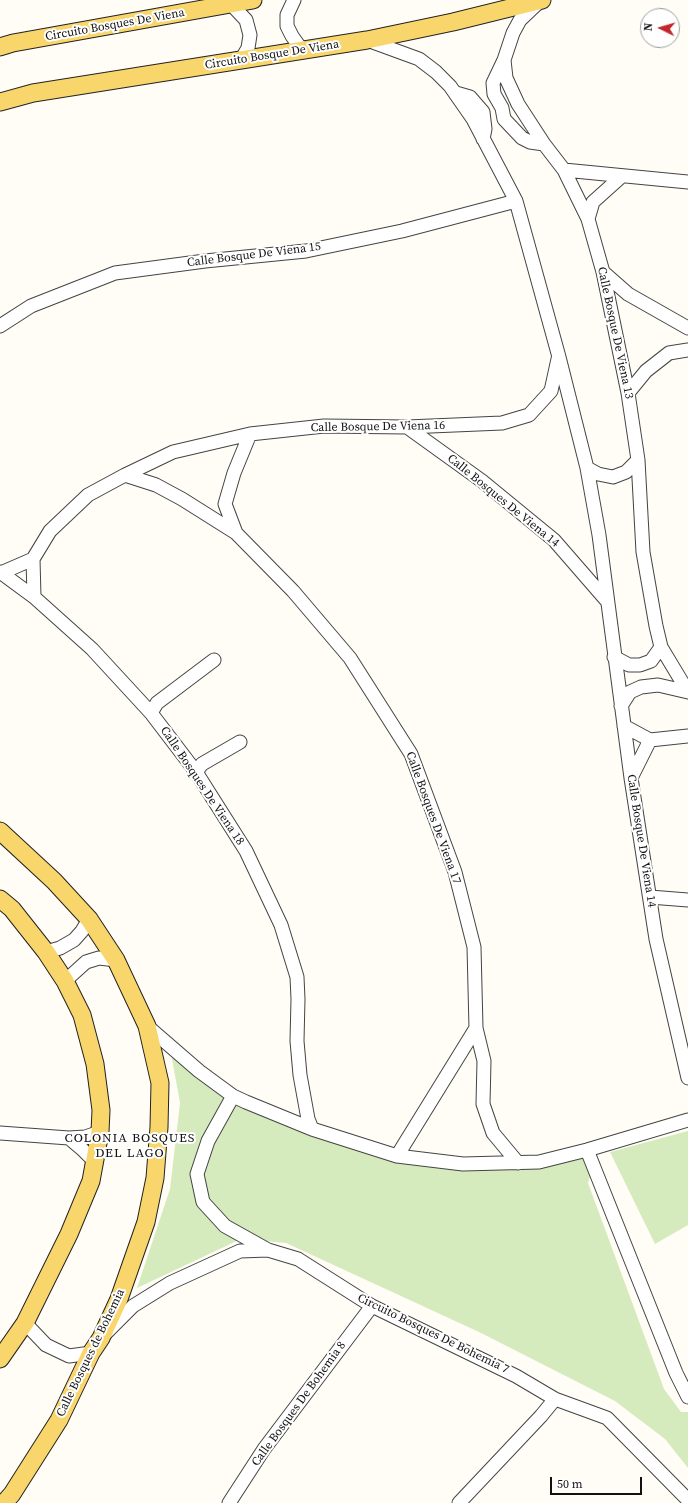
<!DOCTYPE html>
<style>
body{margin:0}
#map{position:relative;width:688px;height:1503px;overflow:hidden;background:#fffdf5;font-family:"Source Serif 4",serif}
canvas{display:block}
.north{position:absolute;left:640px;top:8px;width:40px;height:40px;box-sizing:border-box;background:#fff;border:1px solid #a0a0a0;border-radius:50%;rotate:275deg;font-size:11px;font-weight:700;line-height:16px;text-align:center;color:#111}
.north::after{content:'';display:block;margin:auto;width:14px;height:18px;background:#c4262e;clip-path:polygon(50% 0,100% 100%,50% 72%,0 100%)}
.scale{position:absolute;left:550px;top:1477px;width:92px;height:18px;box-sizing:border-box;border:2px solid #111;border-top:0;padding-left:5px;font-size:12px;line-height:14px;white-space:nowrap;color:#111;-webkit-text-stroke:3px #fff;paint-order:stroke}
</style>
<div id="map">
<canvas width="688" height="1503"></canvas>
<div class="north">N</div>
<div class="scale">50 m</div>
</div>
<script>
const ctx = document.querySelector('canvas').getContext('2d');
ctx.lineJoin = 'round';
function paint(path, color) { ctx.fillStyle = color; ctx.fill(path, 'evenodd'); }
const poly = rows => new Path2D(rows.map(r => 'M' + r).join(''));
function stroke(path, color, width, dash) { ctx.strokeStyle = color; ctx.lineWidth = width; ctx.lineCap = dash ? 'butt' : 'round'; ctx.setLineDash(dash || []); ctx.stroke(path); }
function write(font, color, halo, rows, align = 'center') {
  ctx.font = font + ' "Source Serif 4",serif'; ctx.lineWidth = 4; ctx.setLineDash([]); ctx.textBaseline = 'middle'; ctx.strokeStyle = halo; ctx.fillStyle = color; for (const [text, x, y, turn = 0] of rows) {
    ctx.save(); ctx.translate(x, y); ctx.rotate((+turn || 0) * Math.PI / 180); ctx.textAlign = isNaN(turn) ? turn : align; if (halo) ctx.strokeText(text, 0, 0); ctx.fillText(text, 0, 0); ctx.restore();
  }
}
const green = poly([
 [169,1042,231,1098,432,1165,584,1157,592,1170,588,1183,664,1389,681,1412,688,1412,688,1468,665,1439,615,1401,479,1332,286,1243,241,1239,137,1288,170,1189,180,1103],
 [688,1131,688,1225,655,1244,610,1152]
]);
const minor = poly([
 [294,0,287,15,287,26,292,36,302,50],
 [540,1,520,20,513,33,504,60,506,78,518,104,544,144,564,170,588,219,603,272,628,393,638,460,643,552,656,626,661,647,688,692],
 [230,3,246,20,250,35,248,48,241,60],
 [367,40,419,59,436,72,450,86,473,119,516,201,559,357,587,468,599,535,631,778,656,939,688,1078],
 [504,60,493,83,494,94,502,108,504,119,522,138,530,142,544,144],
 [456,93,470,97,483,112,485,129,483,139],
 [564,170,688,182],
 [588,219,593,202,622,176],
 [603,272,628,294,688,328],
 [0,326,31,306,115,273,205,261,306,251,402,231,516,201],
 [628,393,646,371,669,353,688,350],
 [407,427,482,481,554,540,607,601],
 [250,434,234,473,225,504,236,533,293,591,350,658,411,754,455,872,474,947,476,1028,397,1156],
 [587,468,598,474,613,477,626,472,638,460],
 [125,475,156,485,182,499,236,533],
 [0,572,34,597,92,649,151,713,196,772,246,851,281,925,297,977,298,999,297,1041,300,1075,308,1119,312,1129],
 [1,573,33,559],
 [34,597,33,559,50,531,88,495,125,475,173,452,250,434,324,426,407,427,502,423,529,415,551,391,558,359],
 [614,657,629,665,640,665,651,661,661,647],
 [621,706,630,692,641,687,658,685,688,692],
 [151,713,157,703,214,660],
 [624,726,650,740,688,736],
 [196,772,202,764,240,742],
 [631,778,650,740],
 [650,897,688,900],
 [46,952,60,948,74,940,82,931,89,919],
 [65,981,86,962,99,958,116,960],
 [147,1026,199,1071,233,1096,246,1102,312,1129,397,1156,463,1164,539,1162,587,1150,688,1120],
 [476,1028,484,1061,483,1104,493,1133,518,1163],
 [233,1096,208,1141,197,1174,203,1202,225,1226,268,1250],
 [0,1133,69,1138,85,1137,100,1132],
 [69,1138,82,1149,94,1161],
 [587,1150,676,1373,688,1397],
 [25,1323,46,1345,69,1356,91,1353],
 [106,1333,133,1306,170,1283,240,1251,268,1250,298,1259,372,1306,516,1376,555,1399,607,1418,688,1500],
 [229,1503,264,1449,372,1306],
 [459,1503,541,1416,555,1399]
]);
const major = poly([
 [0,47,13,43,253,0],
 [0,102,33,93,367,40,453,22,542,0],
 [0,831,54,881,89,919,116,960,147,1026,160,1083,159,1127,155,1178,146,1222,119,1299,101,1338,91,1353,59,1420,12,1494,4,1503],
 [0,899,12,909,46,952,65,981,82,1015,95,1064,101,1110,100,1132,91,1181,69,1234,25,1323,0,1359]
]);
const streetNames = [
 ["Circuito Bosques De Viena",115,25,-10],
 ["Circuito Bosque De Viena",272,55,-9],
 ["Calle Bosque De Viena 15",254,255,-7],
 ["Calle Bosque De Viena 13",615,333,78],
 ["Calle Bosque De Viena 16",378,427,-1],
 ["Calle Bosques De Viena 14",503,501,39],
 ["Calle Bosques De Viena 18",202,786,56],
 ["Calle Bosques De Viena 17",433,818,70],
 ["Calle Bosque De Viena 14",641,841,81],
 ["Circuito Bosques De Bohemia 7",433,1334,26],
 ["Calle Bosques de Bohemia",91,1353,-64],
 ["Calle Bosques De Bohemia 8",299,1404,-54]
];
const neighbourhoodNames = [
 ["COLONIA BOSQUES",130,1139],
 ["DEL LAGO",130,1154]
];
paint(green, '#d5ebbd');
stroke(minor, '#444', 15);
stroke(major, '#222', 19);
stroke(minor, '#fff', 13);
stroke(major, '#f9d66b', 17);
write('12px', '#111', '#fff', streetNames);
ctx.letterSpacing = '1px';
write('13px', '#111', '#fff', neighbourhoodNames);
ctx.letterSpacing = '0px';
</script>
